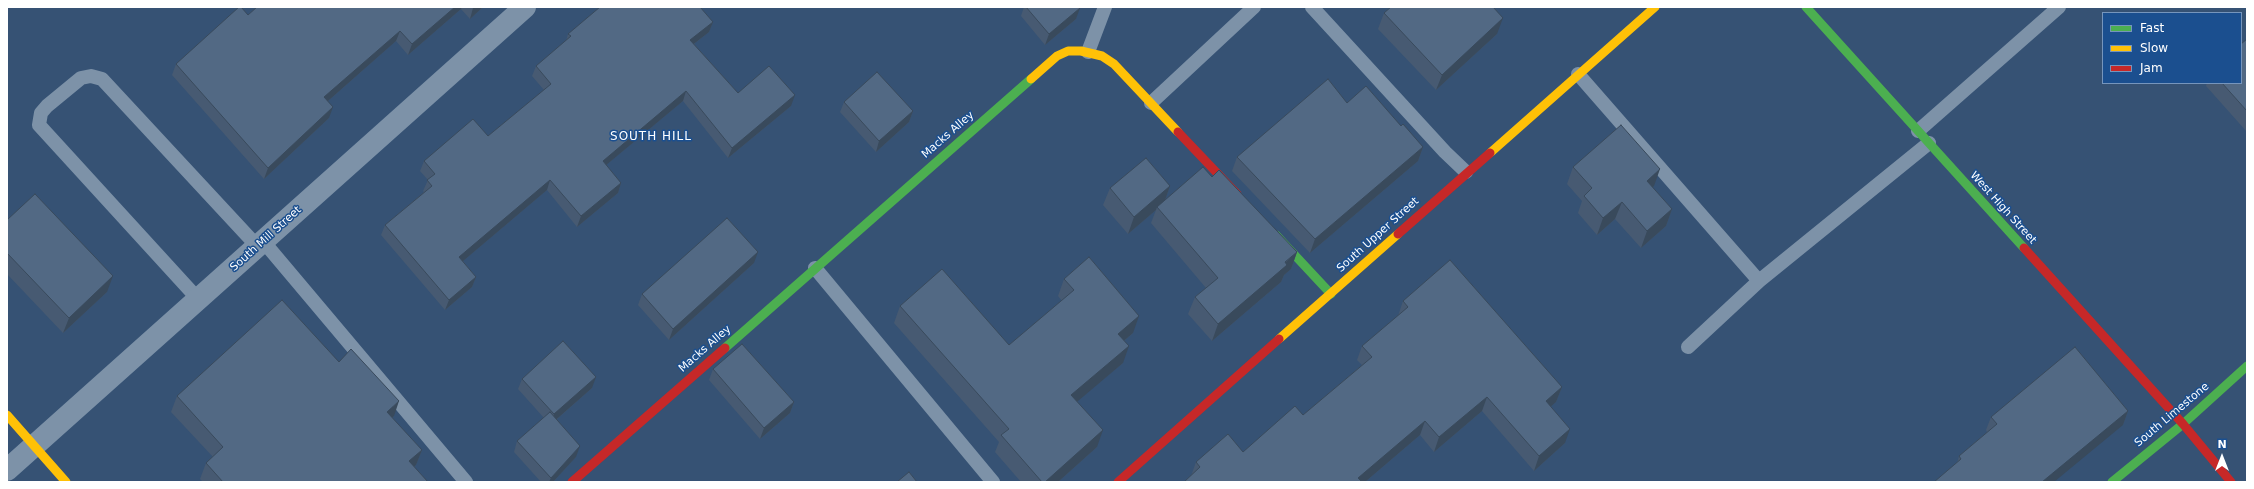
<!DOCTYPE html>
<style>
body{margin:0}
#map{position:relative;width:2254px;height:489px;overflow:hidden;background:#365274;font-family:"DejaVu Sans",sans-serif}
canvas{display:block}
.frame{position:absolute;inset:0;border:8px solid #fff;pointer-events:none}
.legend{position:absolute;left:2102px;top:12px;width:140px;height:72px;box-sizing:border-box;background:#1b4f8f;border:1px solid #7695bc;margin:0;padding:5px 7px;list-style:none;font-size:12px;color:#fff}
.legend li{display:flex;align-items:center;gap:8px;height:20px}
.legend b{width:20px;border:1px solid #7695bc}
.north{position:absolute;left:2202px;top:437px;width:40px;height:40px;-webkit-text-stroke:3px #1b4f8f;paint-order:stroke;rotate:0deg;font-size:11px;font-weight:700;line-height:16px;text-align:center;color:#fff}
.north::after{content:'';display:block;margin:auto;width:14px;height:18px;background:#fff;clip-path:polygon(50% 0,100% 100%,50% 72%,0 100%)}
</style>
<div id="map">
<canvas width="2254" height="489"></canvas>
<div class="frame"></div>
<ul class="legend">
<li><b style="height:5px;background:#4caf50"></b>Fast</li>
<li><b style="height:5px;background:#ffc107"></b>Slow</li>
<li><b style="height:5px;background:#c62828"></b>Jam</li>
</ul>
<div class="north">N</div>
</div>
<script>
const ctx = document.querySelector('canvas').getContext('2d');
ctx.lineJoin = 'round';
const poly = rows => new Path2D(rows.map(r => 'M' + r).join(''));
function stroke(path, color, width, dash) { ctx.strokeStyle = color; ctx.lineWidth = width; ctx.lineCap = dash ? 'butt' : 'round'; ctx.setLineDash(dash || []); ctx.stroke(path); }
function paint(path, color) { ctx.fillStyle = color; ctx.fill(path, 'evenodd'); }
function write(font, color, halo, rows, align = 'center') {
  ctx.font = font + ' "DejaVu Sans",sans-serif'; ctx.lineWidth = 3; ctx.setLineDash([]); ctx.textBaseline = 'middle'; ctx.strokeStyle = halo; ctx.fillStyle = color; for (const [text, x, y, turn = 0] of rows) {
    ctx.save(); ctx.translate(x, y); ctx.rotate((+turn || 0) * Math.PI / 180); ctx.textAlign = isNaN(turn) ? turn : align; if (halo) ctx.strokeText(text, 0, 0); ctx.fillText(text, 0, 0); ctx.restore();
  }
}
const lane = poly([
 [1312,7,1445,152,1466,172],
 [1088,52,1105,7],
 [1578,74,1759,281],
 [1151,103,1254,7],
 [1918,131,2059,7],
 [263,241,466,482],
 [815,268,993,482],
 [198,299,39,125,41,113,47,106,81,78,91,76,102,79,257,246],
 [1688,347,1759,281,1929,143]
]);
const street = poly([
 [7,470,525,7]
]);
const fast = poly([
 [1806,7,2024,248],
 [1276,235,1331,294],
 [725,348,1031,79],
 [2112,482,2183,424,2247,366]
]);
const slow = poly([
 [1031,79,1057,56,1068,51,1081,51,1102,56,1114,64,1178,132],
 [1490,153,1655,7],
 [1279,339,1398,234],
 [7,415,66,482]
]);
const jam = poly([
 [1178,132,1237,194],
 [1398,234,1490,153],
 [2024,248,2183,424,2231,482],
 [572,482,725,348],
 [1118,482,1279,339]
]);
const wall = poly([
 [257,7,483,7,470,19,461,9,408,55,396,41,328,101,329,118,264,179,172,75,176,64,248,15],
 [1024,7,1079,7,1076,19,1045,45,1021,16],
 [1384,13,1497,34,1436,90,1378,29],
 [713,22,709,32,694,44,738,93,791,106,728,158,683,101,606,165,621,183,618,193,577,227,547,190,463,261,476,277,472,287,445,310,381,235,385,225,424,192,423,191,428,180,420,171,424,161,488,136,544,90,532,76,536,66,566,41,568,34],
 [2247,39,2247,132,2206,86,2207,83,2241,83],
 [844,102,913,111,909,122,876,152,840,112],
 [1347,103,1401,126,1423,147,1418,161,1310,253,1232,171,1237,157],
 [1573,167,1654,186,1652,187,1672,209,1666,226,1641,248,1615,219,1597,235,1578,213,1582,201,1567,184],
 [1212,177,1297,252,1291,269,1284,275,1281,282,1212,341,1188,314,1195,297,1206,288,1151,223,1156,210,1128,234,1103,205,1110,188,1170,186,1165,200],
 [7,220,107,292,63,333,7,274],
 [754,263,669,340,638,305,642,294],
 [1064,279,1133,333,1124,341,1123,363,1077,401,1097,447,1058,482,1021,482,995,452,999,442,894,323,900,306,1009,345,1062,301,1058,296],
 [1403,301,1562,387,1556,402,1551,406,1565,443,1534,471,1482,411,1434,452,1420,435,1365,482,1184,482,1191,476,1196,462,1243,452,1303,415,1362,365,1357,360,1362,346,1398,316],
 [713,369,794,402,790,413,760,439,709,380],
 [522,379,592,388,556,420,576,457,553,482,541,482,514,452,517,441,544,418,518,389],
 [177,396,394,416,392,418,422,450,416,465,414,467,428,482,203,482,200,479,206,463,213,457,171,412],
 [2128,411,2123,425,1957,463,1959,456,1987,432,1986,430,1991,417]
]);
const shadedWall = poly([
 [455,7,462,7,461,9,408,55,412,44],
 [475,7,483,7,470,19,473,8],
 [1080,8,1076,19,1045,45,1049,34],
 [1503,18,1497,34,1436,90,1442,75],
 [713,22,709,32,686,50,690,40],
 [400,31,396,41,320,108,324,97],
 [686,91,683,101,599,171,603,161],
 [795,95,791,106,728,158,732,148],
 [333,107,329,118,264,179,268,168],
 [913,111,909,122,876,152,879,141],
 [1423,147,1418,161,1310,253,1315,239],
 [1660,169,1654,186,1641,198,1647,181],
 [550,180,547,190,456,267,459,257],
 [621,183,618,193,577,227,581,216],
 [1170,186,1164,203,1157,207,1156,210,1128,234,1134,217],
 [1622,202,1615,219,1597,235,1603,218],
 [1672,209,1666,226,1641,248,1647,231],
 [758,252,754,263,669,340,673,329],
 [1297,252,1291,269,1284,275,1281,282,1212,341,1218,324],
 [113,276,107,292,63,333,69,318],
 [476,277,472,287,445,310,449,300],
 [1139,316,1133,333,1112,351,1118,334],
 [1129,346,1123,363,1065,412,1071,395],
 [596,377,592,388,550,425,554,414],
 [1562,387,1556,402,1541,415,1546,401],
 [1487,397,1482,411,1434,452,1439,437],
 [399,401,394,416,381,428,387,412],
 [794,402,790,413,760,439,764,428],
 [2128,411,2123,425,2054,482,2042,482],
 [1425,421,1420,435,1365,482,1356,482,1358,478],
 [1570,429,1565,443,1534,471,1539,456],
 [1103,430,1097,447,1058,482,1045,482],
 [580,446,576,457,553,482,549,482,551,478],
 [422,450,416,465,403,477,409,461]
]);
const building = poly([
 [239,7,241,7,248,15,257,7,455,7,412,44,400,31,324,97,333,107,268,168,176,64,239,7],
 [600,7,700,7,713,22,690,40,738,93,769,66,795,95,732,148,686,91,603,161,621,183,581,216,550,180,459,257,476,277,449,300,385,225,432,186,427,180,435,174,424,161,473,119,488,136,551,84,536,66,571,36,568,34,600,7],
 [1026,7,1079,7,1080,8,1049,34,1026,7],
 [1391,7,1493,7,1503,18,1442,75,1384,13,1391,7],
 [2247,39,2247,111,2222,83,2241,83,2241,44,2247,39],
 [877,72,913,111,879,141,844,102,877,72],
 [1328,79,1347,103,1366,86,1401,126,1403,124,1423,147,1315,239,1237,157,1328,79],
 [1621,125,1660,169,1647,181,1672,209,1647,231,1622,202,1603,218,1584,196,1592,188,1573,167,1621,125],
 [1146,158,1170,186,1134,217,1110,188,1146,158],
 [1203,167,1212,177,1219,170,1297,252,1285,262,1287,265,1218,324,1195,297,1218,278,1157,207,1203,167],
 [35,194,113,276,69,318,7,253,7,220,35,194],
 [727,218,758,252,673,329,642,294,727,218],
 [1089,257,1139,316,1118,334,1129,346,1071,395,1103,430,1045,482,1042,482,1001,435,1009,429,900,306,942,269,1009,345,1074,290,1064,279,1089,257],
 [1450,260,1562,387,1546,401,1570,429,1539,456,1487,397,1439,437,1425,421,1358,478,1362,482,1184,482,1200,467,1196,462,1228,434,1243,452,1295,406,1303,415,1372,357,1362,346,1408,307,1403,301,1450,260],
 [282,300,339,362,351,349,399,401,387,412,422,450,409,461,428,482,223,482,206,463,223,447,177,396,282,300],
 [563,341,596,377,554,414,522,379,563,341],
 [742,344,794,402,764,428,713,369,742,344],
 [2075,347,2128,411,2042,482,1934,482,1961,459,1959,456,1997,424,1991,417,2075,347],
 [550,412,580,446,551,478,517,441,550,412],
 [909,472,917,482,897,482,909,472]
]);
const streetNames = [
 ["Macks Alley",948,135,-41],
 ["West High Street",2003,208,48],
 ["South Upper Street",1378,235,-42],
 ["South Mill Street",266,239,-42],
 ["Macks Alley",705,349,-41],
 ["South Limestone",2172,415,-40]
];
const neighbourhoodNames = [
 ["SOUTH HILL",651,137]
];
stroke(lane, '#7d92a8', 14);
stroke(street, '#7d92a8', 22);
stroke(fast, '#4caf50', 9);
stroke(slow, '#ffc107', 9);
stroke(jam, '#c62828', 9);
paint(wall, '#475a72');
paint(shadedWall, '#394a5c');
paint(building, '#526984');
stroke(building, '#394a5c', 1);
write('11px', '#fff', '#1b4f8f', streetNames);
ctx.letterSpacing = '1px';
write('12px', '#fff', '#1b4f8f', neighbourhoodNames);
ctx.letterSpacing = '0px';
</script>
